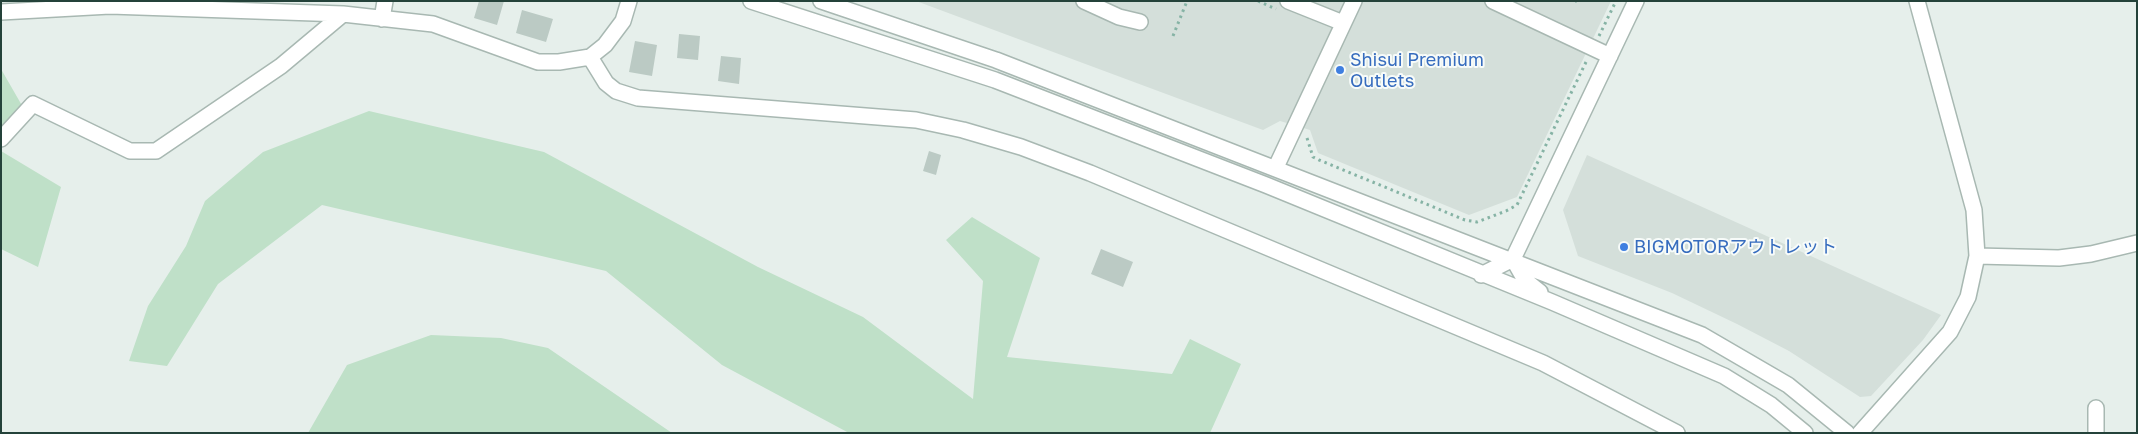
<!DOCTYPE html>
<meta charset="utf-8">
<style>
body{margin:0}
#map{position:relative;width:2138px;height:434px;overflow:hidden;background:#e6efeb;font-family:"Golos Text",sans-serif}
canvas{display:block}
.frame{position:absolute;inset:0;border:2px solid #24423a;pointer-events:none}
</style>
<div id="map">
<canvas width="2138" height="434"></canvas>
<div class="frame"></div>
</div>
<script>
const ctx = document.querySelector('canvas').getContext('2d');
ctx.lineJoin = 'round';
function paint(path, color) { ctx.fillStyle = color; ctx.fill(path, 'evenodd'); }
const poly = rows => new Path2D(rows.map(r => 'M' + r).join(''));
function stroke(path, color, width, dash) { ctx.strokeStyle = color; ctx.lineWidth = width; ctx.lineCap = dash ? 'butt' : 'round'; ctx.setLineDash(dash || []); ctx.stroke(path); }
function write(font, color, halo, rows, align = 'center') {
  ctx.font = font + ' "Golos Text","Noto Sans JP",sans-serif'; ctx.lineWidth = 4; ctx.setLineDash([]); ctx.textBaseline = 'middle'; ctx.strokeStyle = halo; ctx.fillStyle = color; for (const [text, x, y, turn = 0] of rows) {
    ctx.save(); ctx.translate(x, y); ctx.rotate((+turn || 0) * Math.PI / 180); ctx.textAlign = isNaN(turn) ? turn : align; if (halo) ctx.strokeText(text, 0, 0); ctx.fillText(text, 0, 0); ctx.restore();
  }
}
const built = poly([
 [916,1,1611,1,1517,197,1469,215,1318,153,1310,130,1280,121,1263,130],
 [1587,155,1760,233,1941,315,1923,340,1871,396,1860,397,1789,351,1737,324,1672,293,1578,256,1563,210]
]);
const green = poly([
 [1,69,24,109,1,137],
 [369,111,544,152,758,267,863,317,973,399,983,281,946,240,972,217,1040,258,1007,357,1172,374,1190,339,1241,364,1210,433,849,433,722,365,606,271,322,205,218,284,167,366,129,361,148,306,186,246,205,201,263,152],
 [1,151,61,187,38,267,1,249],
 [431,335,501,338,548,348,672,433,308,433,347,365]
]);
const building = poly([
 [479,1,504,1,497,25,474,18],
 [522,10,553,19,546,42,516,33],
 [679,34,700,36,698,60,677,58],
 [635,41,657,45,652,76,629,72],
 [721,56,741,58,739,84,718,81],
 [929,151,941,155,936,175,923,171],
 [1101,249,1133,262,1123,287,1091,274]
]);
const path = poly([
 [1258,1,1276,9],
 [1576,1,1577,2],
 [1173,36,1187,1],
 [1599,36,1616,1],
 [1307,138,1313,157,1319,160,1465,220,1477,222,1506,211,1517,205,1586,62]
]);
const minor = poly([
 [751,1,995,80,1266,185,1552,302,1724,376,1771,405,1805,433],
 [821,1,996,60,1702,335,1788,385,1847,433],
 [1084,1,1119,17,1140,22],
 [1288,1,1343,23],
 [1493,1,1610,56],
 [1,12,110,6,343,14,433,24,538,62,559,62,590,57,605,45,623,21,629,1],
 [382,19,385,1],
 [590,57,606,83,616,91,638,98,916,120,963,130,1021,147,1090,173,1543,363,1677,433],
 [1,139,33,104,130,151,156,151,281,66,343,14],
 [1276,167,1354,1],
 [1977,256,2059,258,2091,254,2137,243],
 [1513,259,1525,280,1540,292],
 [1481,275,1513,259,1636,1],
 [2096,408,2096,433],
 [1860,433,1950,332,1968,297,1977,256,1974,210,1917,1]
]);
const markers = [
 [1340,70,5,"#3f7fe0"],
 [1624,247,5,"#3f7fe0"]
];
const shopNames = [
 ["Shisui Premium",1350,60],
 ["Outlets",1350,81],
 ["BIGMOTORアウトレット",1634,247]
];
paint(built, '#d4dfda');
paint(green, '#bfe0c8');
paint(building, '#bbcac4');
stroke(minor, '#a8b8b2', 18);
stroke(path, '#86b3a5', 3, [2.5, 4]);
stroke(minor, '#fff', 15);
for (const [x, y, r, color] of markers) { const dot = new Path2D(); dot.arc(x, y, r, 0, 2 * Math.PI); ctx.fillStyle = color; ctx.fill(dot); stroke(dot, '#f7fbf9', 2); }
write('18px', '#366cbe', '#f7fbf9', shopNames, 'left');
</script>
